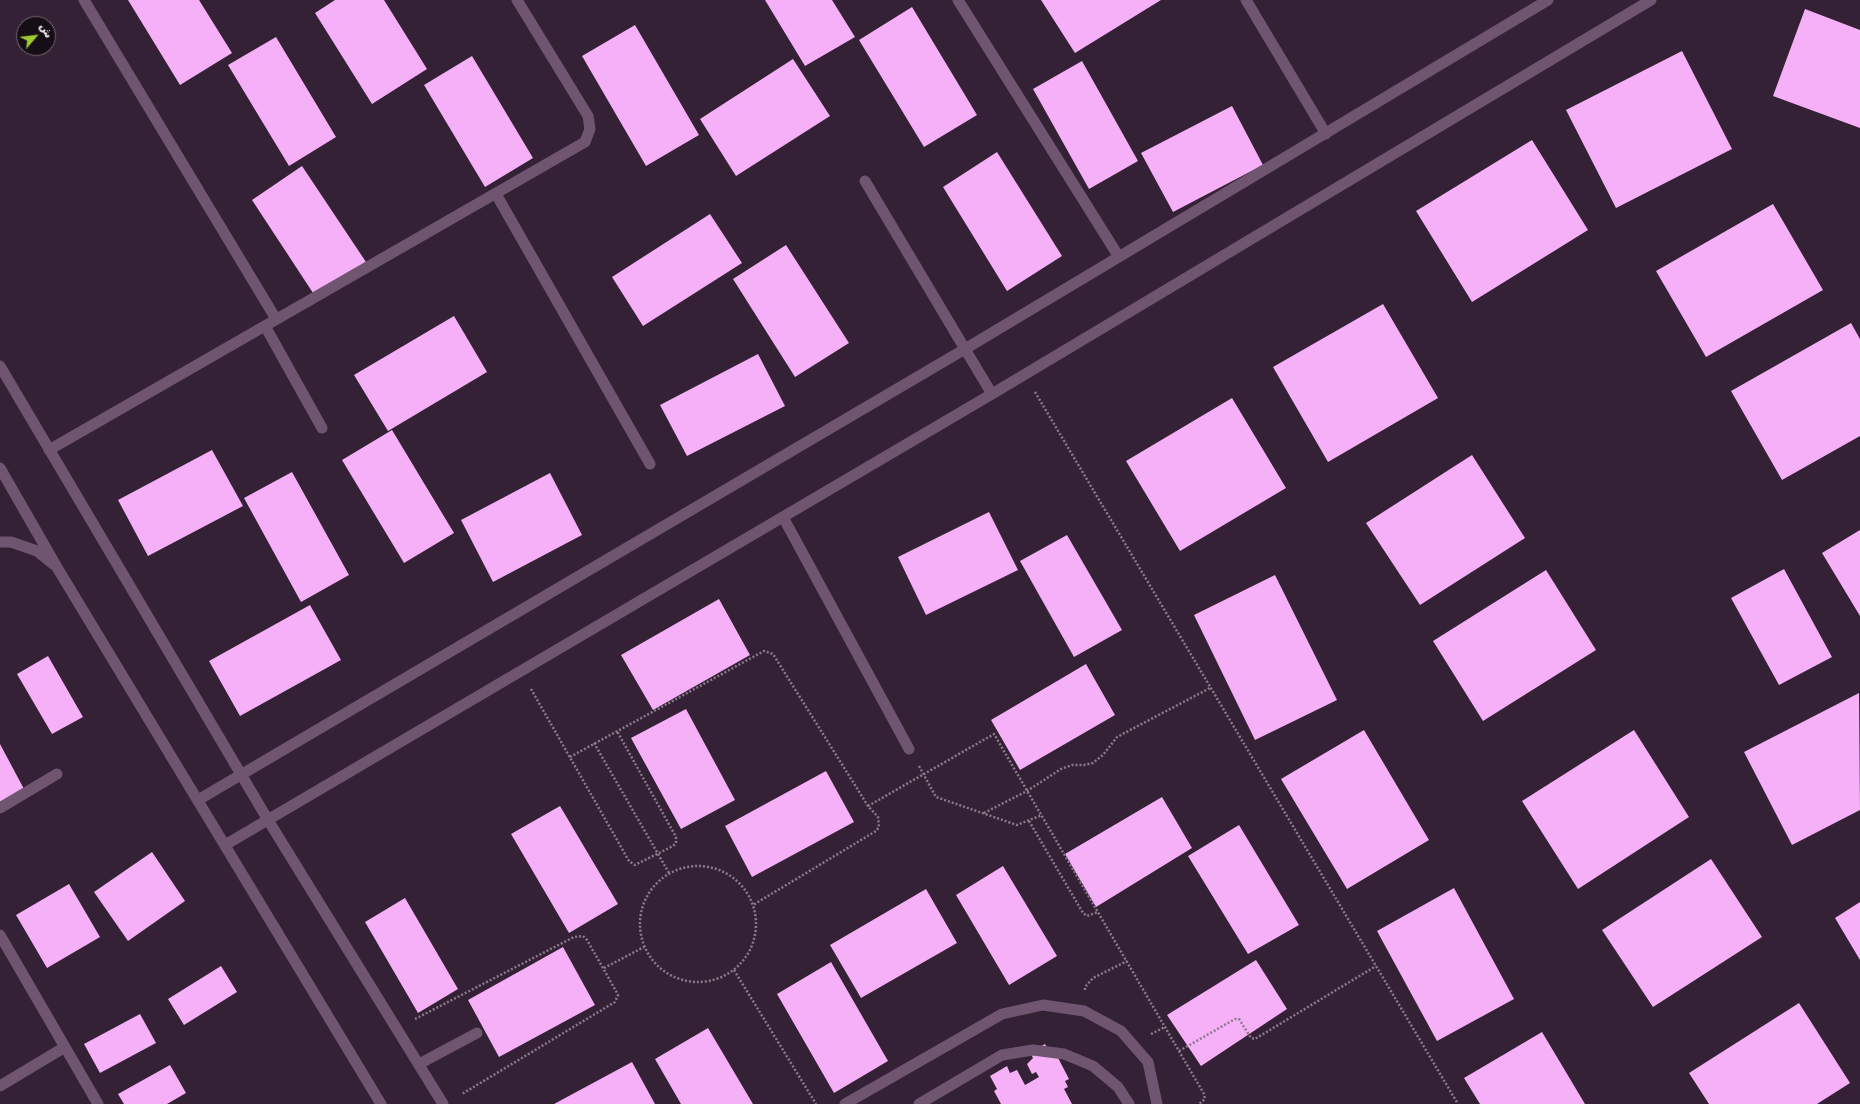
<!DOCTYPE html>
<meta charset="utf-8">
<style>
body{margin:0}
#map{position:relative;width:1860px;height:1104px;overflow:hidden;background:#342135;font-family:"DejaVu Sans","Noto Sans Arabic",sans-serif}
canvas{display:block}
.north{position:absolute;left:16px;top:16px;width:40px;height:40px;box-sizing:border-box;background:#160e17;border:1px solid #726872;border-radius:50%;rotate:62deg;font-size:11px;font-weight:700;line-height:16px;text-align:center;color:#fbeefb}
.north::after{content:'';display:block;margin:auto;width:14px;height:18px;background:#9dca30;clip-path:polygon(50% 0,100% 100%,50% 72%,0 100%)}
</style>
<div id="map">
<canvas width="1860" height="1104"></canvas>
<div class="north">ش</div>
</div>
<script>
const ctx = document.querySelector('canvas').getContext('2d');
ctx.lineJoin = 'round';
function paint(path, color) { ctx.fillStyle = color; ctx.fill(path, 'evenodd'); }
const poly = rows => new Path2D(rows.map(r => 'M' + r).join(''));
function stroke(path, color, width, dash) { ctx.strokeStyle = color; ctx.lineWidth = width; ctx.lineCap = dash ? 'butt' : 'round'; ctx.setLineDash(dash || []); ctx.stroke(path); }
const building = poly([
 [128,0,199,0,232,53,180,85],
 [335,0,384,0,427,69,372,104,315,13],
 [765,0,832,0,855,37,805,66],
 [1041,0,1161,0,1075,53],
 [912,7,977,115,924,147,859,40],
 [1805,9,1860,30,1860,128,1773,96],
 [635,25,699,135,646,166,582,56],
 [276,37,336,137,289,166,228,65],
 [1682,51,1732,149,1616,208,1566,110],
 [472,56,533,158,485,187,424,85],
 [793,59,830,116,736,176,700,119],
 [1082,61,1138,161,1089,189,1033,89],
 [1232,106,1263,165,1173,212,1141,153],
 [1532,140,1588,230,1472,302,1416,211],
 [997,152,1062,256,1007,291,943,187],
 [302,166,366,262,315,296,252,200],
 [1773,204,1823,290,1706,357,1656,271],
 [710,214,742,263,643,326,612,277],
 [786,245,849,343,795,377,733,279],
 [1383,304,1438,398,1328,462,1273,367],
 [454,316,487,372,388,431,354,375],
 [1851,323,1860,339,1860,436,1782,480,1731,391],
 [758,354,785,406,687,456,660,405],
 [1232,398,1286,488,1180,551,1126,461],
 [392,430,454,533,404,563,342,460],
 [212,450,243,506,148,556,118,500],
 [1472,455,1525,538,1420,605,1366,523],
 [292,472,349,575,301,602,244,498],
 [550,473,582,535,493,582,461,520],
 [989,512,1018,570,926,615,898,557],
 [1860,530,1860,616,1822,553],
 [1067,535,1122,630,1074,657,1020,561],
 [1784,569,1832,657,1779,685,1731,598],
 [1546,570,1596,650,1483,721,1433,641],
 [1275,575,1337,700,1255,740,1194,615],
 [719,599,750,655,653,710,621,655],
 [310,605,341,660,240,716,209,661],
 [48,656,83,717,52,734,17,674],
 [1086,664,1115,715,1020,770,991,720],
 [1859,693,1860,810,1792,845,1744,752],
 [686,709,735,800,681,829,631,738],
 [1364,730,1429,840,1347,889,1281,779],
 [1634,730,1689,817,1578,889,1522,801],
 [0,744,24,789,0,802],
 [826,771,854,822,752,877,725,826],
 [1162,797,1192,848,1096,907,1065,854],
 [560,806,618,904,569,933,511,834],
 [1239,825,1299,925,1248,954,1188,856],
 [152,852,185,901,128,941,94,892],
 [1711,859,1762,937,1653,1007,1602,930],
 [1003,866,1057,956,1009,985,956,895],
 [69,884,100,937,47,968,16,915],
 [1454,888,1514,999,1437,1041,1377,931],
 [926,889,957,943,861,998,830,945],
 [405,898,458,989,418,1013,365,922],
 [1860,902,1860,960,1835,918],
 [563,947,595,1005,499,1057,468,1000],
 [1256,960,1287,1009,1201,1066,1167,1015],
 [831,962,888,1061,834,1093,777,994],
 [221,966,237,992,184,1025,168,999],
 [1799,1003,1850,1083,1817,1104,1709,1104,1689,1073],
 [140,1014,156,1043,100,1073,84,1044],
 [708,1028,753,1104,681,1104,655,1059],
 [1542,1032,1585,1104,1480,1104,1464,1078],
 [1045,1044,1051,1055,1055,1052,1069,1079,1065,1081,1068,1087,1064,1089,1072,1104,1001,1104,994,1091,997,1089,990,1076,1007,1066,1010,1073,1017,1070,1025,1085,1039,1077,1036,1072,1032,1074,1027,1064,1033,1058,1030,1052],
 [632,1062,655,1104,554,1104],
 [170,1065,186,1093,167,1104,124,1104,118,1094]
]);
const path = poly([
 [1035,392,1458,1104],
 [531,689,629,861,635,865,673,846,676,843,676,837,617,731],
 [594,743,669,873],
 [570,757,764,651,773,654,868,806,878,817,879,827,876,831,753,905],
 [919,766,936,797,1017,825,1042,815],
 [868,806,994,734,1204,1094,1205,1099,1199,1104],
 [984,813,1027,791,1061,769,1072,765,1084,765,1093,763,1103,755,1117,737,1210,688],
 [1029,821,1083,913,1087,916,1098,912],
 '640 924a58 58 0 1 1 116 0a58 58 0 1 1-116 0Z',
 [604,968,644,947],
 [734,970,816,1104],
 [1085,990,1085,987,1093,978,1127,961],
 [415,1019,574,937,583,936,587,940,616,991,618,995,615,1002,462,1094],
 [1151,1034,1165,1027],
 [1179,1051,1235,1019,1239,1019,1251,1038,1255,1039,1376,966]
]);
const service = poly([
 [865,181,965,349],
 [496,194,650,464],
 [265,326,322,428],
 [783,517,909,749],
 [0,808,57,774],
 [419,1064,477,1033]
]);
const minor = poly([
 [84,0,276,319],
 [958,0,1119,257],
 [1246,0,1326,134],
 [965,349,992,394],
 [0,366,268,820,443,1104],
 [49,450,585,142,590,129,588,116,517,0],
 [0,468,58,569,381,1104],
 [0,542,11,542,37,551,53,564],
 [198,800,965,349,1548,0],
 [225,845,992,394,1651,0],
 [0,935,98,1104],
 [0,1086,65,1047],
 [845,1104,1002,1014,1043,1005,1084,1011,1121,1031,1148,1062,1157,1104],
 [919,1104,1002,1055,1033,1050,1064,1054,1093,1066,1118,1087,1129,1104]
]);
paint(building, '#f5b0f7');
stroke(path, '#8b7a8b', 2.5, [2, 2]);
stroke(service, '#6f5570', 11);
stroke(minor, '#6f5570', 11);
</script>
